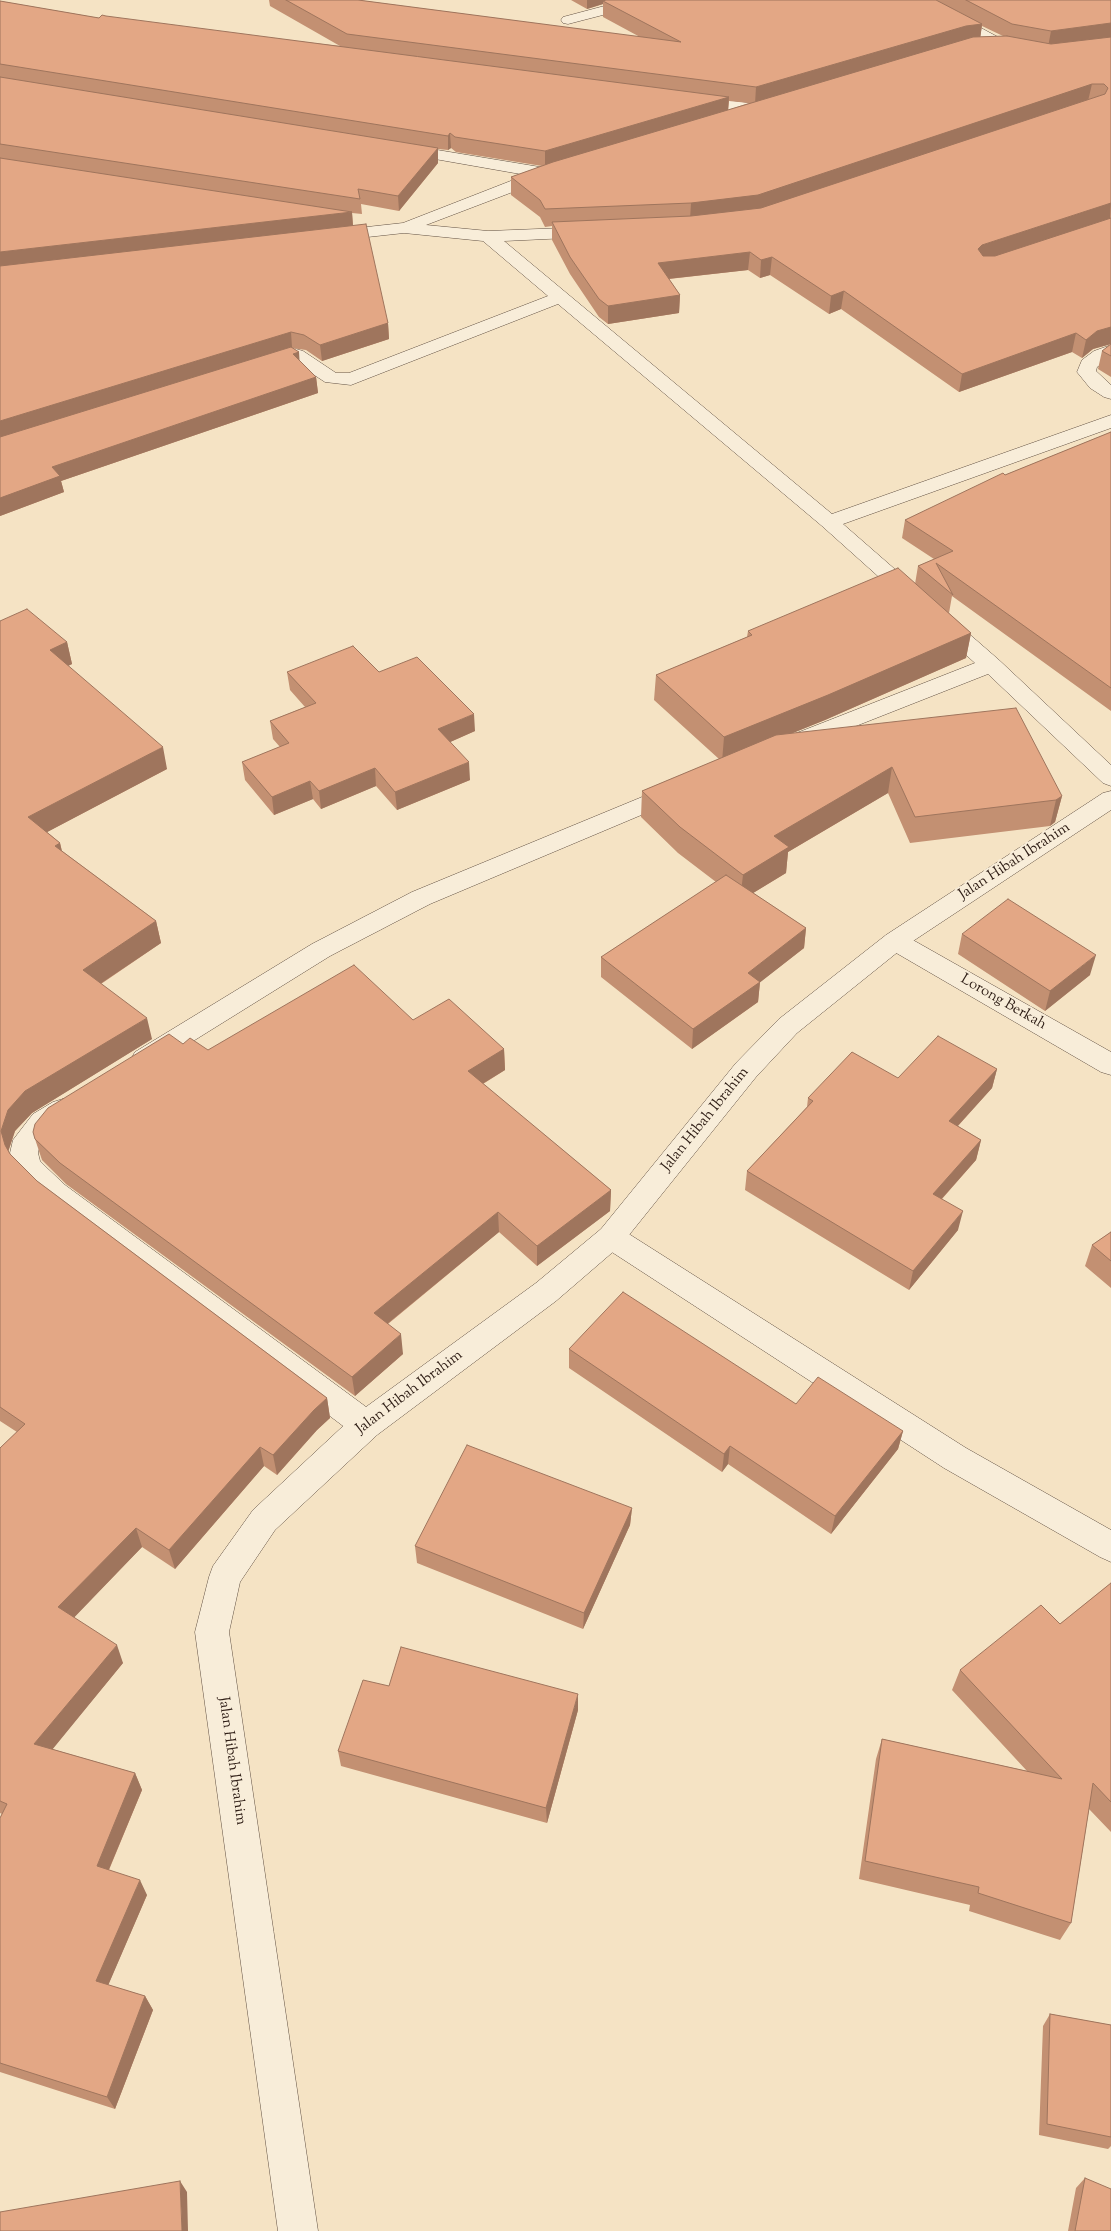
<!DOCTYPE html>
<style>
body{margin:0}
canvas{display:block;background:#f5e3c4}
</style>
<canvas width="1111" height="2231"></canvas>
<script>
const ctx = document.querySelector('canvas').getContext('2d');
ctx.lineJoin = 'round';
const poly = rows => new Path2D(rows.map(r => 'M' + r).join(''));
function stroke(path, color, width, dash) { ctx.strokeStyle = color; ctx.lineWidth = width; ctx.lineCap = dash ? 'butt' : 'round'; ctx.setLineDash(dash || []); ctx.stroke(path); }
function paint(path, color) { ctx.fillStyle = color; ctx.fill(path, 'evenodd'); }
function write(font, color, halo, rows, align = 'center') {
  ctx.font = font + ' "Sorts Mill Goudy",serif'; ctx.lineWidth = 4; ctx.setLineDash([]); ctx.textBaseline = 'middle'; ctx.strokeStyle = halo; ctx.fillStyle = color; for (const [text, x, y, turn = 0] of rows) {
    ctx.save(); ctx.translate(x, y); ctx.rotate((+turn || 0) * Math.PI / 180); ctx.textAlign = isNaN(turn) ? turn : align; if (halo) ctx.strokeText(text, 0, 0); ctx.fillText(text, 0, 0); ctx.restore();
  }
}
const minor = poly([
 [627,0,651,0,649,3,568,24,563,23,561,20,563,17,627,0],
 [911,0,929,0,1009,43,1012,46,1009,49,1004,51,999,49,913,3,911,0],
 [692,96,758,104,764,106,766,109,764,112,758,114,686,104,684,101,686,98,692,96],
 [401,144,552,169,554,173,552,177,426,225,488,231,589,227,595,228,598,232,595,236,589,237,504,241,832,514,1111,415,1111,428,843,524,999,660,1111,765,1111,786,1103,783,988,674,800,748,792,750,784,748,780,743,784,738,975,663,822,526,558,304,351,385,325,382,293,361,264,369,257,367,255,363,257,359,296,349,303,351,336,373,349,373,548,296,483,241,404,233,331,241,325,240,322,236,325,232,331,231,403,223,526,175,395,152,393,149,395,146,401,144],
 [1111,345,1111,358,1097,367,1096,371,1111,385,1111,399,1104,397,1090,388,1077,372,1082,360,1094,351,1111,345],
 [676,783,684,785,688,791,684,797,430,904,330,956,153,1066,144,1069,135,1066,131,1059,135,1052,312,944,412,892,676,783],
 [895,932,904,935,1111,1052,1111,1075,1101,1072,886,947,882,941,886,935,895,932],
 [63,1099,73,1102,77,1109,73,1116,53,1128,40,1144,38,1153,40,1161,48,1169,65,1185,377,1415,382,1425,377,1435,366,1438,355,1435,45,1201,28,1185,14,1166,10,1153,13,1140,33,1114,53,1102,63,1099],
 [611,1225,621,1229,966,1448,1111,1530,1111,1562,1100,1557,944,1468,601,1245,597,1237,601,1229,611,1225]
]);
const tertiary = poly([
 [1111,791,1111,810,904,947,797,1033,756,1077,621,1245,556,1301,377,1435,275,1530,240,1582,229,1632,318,2231,278,2231,195,1632,209,1577,213,1566,253,1510,355,1415,536,1283,601,1229,736,1063,779,1019,886,935,1103,793,1111,791]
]);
const wall = poly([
 [269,0,358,0,640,37,603,17,603,4,587,9,571,0,1111,0,1111,344,1093,349,1082,358,1072,352,959,392,841,309,829,314,770,275,760,278,748,270,669,279,680,295,679,313,608,324,599,317,570,274,552,240,552,226,545,227,540,217,511,195,511,177,542,166,456,152,451,148,448,150,438,149,438,163,399,211,361,204,362,214,352,213,353,225,388,323,389,339,322,361,306,350,291,348,299,352,299,361,316,377,318,393,61,481,64,492,0,516,0,1,99,18,340,46,270,6],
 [982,26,1003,36,980,37],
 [729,101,749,103,728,110],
 [1111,344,1111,377,1098,369,1102,351],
 [1111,432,1111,711,952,596,949,613,971,633,966,658,825,720,792,733,1062,796,1055,822,1050,826,910,843,888,793,788,852,786,873,753,893,806,928,804,948,760,982,758,1002,692,1049,601,977,601,957,716,882,678,853,641,817,642,791,719,759,654,700,656,675,747,637,748,631,915,584,918,566,934,559,902,538,905,520,1005,475],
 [0,621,67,642,72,664,68,666,167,769,47,832,60,843,62,851,156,921,161,943,101,984,152,1039,32,1113,15,1131,8,1152,37,1181,327,1398,330,1418,317,1430,277,1475,264,1466,175,1569,142,1547,74,1617,123,1663,52,1749,135,1773,142,1790,109,1870,147,1895,108,1985,145,1996,153,2010,115,2109,0,2072,0,1818,2,1814,0,1813,0,1448,17,1432,0,1421],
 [287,672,379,672,475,731,450,742,470,780,397,810,376,786,321,809,313,799,274,815,245,780,242,762,280,747,273,739,270,721,305,707,290,690],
 [962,934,1090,975,1045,1011,958,954],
 [413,1020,504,1049,505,1070,483,1084,611,1190,610,1211,537,1266,499,1232,388,1324,403,1354,355,1396,66,1184,42,1160,35,1139,183,1044,208,1050],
 [997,1069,992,1088,958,1126,981,1140,976,1160,942,1199,958,1230,909,1290,745,1190,747,1171,807,1107,808,1098,898,1078],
 [1111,1232,1111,1288,1085,1266,1092,1245],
 [569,1349,903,1431,898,1449,831,1534,728,1464,722,1472,569,1368],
 [632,1508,630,1525,583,1629,417,1563,415,1546],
 [1111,1583,1111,1832,1089,1809,1071,1923,1060,1940,969,1911,970,1905,859,1879,876,1759,882,1739,1027,1771,952,1690,960,1670,1060,1624],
 [389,1686,578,1710,547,1823,341,1766,338,1751],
 [1050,2014,1111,2025,1111,2146,1108,2149,1039,2135,1043,2026],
 [1085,2178,1111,2231,1068,2231,1076,2188]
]);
const shadedWall = poly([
 [587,0,620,0,603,1,603,4,587,9],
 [1111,23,1111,39,1048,47,1051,31],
 [982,24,980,41,755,104,756,87,966,26],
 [1092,84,1088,101,757,212,690,220,691,203],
 [729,97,728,112,545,166,545,151],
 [450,133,451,148,448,150,448,136],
 [438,148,438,163,399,211,398,196],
 [1111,203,1110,219,976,267,978,249,982,245],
 [352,212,353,227,0,268,0,252],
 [750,252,748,270,658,280,658,263],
 [772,257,770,275,760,278,761,260],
 [844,291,841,309,829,314,831,296],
 [680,295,679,313,608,324,608,306],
 [388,323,389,339,322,361,320,345],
 [1111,327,1111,344,1093,349,1082,358,1086,340,1097,331],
 [291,332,292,347,0,438,0,421],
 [1076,333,1072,352,959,392,962,374],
 [299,352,300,368,293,354],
 [316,377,318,393,61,481,64,492,0,516,0,498,52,467],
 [971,633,966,658,825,720,722,762,724,737],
 [67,642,72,664,55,672,50,650],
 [474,714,475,731,439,747,438,729],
 [163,747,167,769,34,839,28,817],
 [469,762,470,780,397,810,395,792],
 [892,767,888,793,788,852,786,873,740,901,743,875,774,836],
 [375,768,376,786,321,809,319,791],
 [310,781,313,799,274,815,272,797],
 [1062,796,1055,822,1050,826,1056,800],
 [60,843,65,866,55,846],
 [156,921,161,943,88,992,83,970],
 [806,928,804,948,758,984,760,982,758,1002,692,1049,693,1029,748,973],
 [1096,955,1090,975,1045,1011,1050,991],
 [147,1018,152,1039,32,1113,15,1131,8,1152,5,1145,1,1131,8,1110,25,1091],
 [504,1049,505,1070,469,1092,468,1071],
 [997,1069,992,1088,944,1141,949,1121],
 [981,1140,976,1160,929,1213,933,1194],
 [611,1190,610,1211,537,1266,537,1246],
 [963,1211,958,1230,909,1290,913,1271],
 [498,1212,499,1232,376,1333,374,1313],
 [401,1334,403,1354,355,1396,352,1377],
 [327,1398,330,1418,317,1430,277,1475,273,1455,314,1410],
 [903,1431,898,1449,831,1534,835,1516],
 [730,1446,728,1464,722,1472,724,1454],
 [260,1447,264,1466,175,1569,169,1550],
 [632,1508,630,1525,583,1629,584,1613],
 [136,1528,142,1547,66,1626,58,1607],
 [117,1645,123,1663,43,1761,34,1744],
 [578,1694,578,1710,547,1823,546,1808],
 [135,1773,142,1790,104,1881,97,1866],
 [140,1880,147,1895,104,1995,96,1981],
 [145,1996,153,2010,115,2109,107,2097],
 [180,2181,187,2192,188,2231,182,2231]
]);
const building = poly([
 [286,0,358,0,681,42,603,1,606,0,936,0,982,24,966,26,756,87,347,34,286,0],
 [966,0,1111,0,1111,23,1051,31,1012,24,966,0],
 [0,1,99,18,102,15,106,16,729,97,545,151,455,137,450,133,448,136,0,64,0,1],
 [1007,36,1051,44,1111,37,1111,203,982,245,978,249,983,256,995,256,1111,218,1111,327,1097,331,1086,340,1076,333,962,374,844,291,831,296,772,257,761,260,750,252,658,263,680,295,608,306,599,299,570,257,552,222,691,216,761,208,1105,94,1108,88,1104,84,1092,84,758,195,691,203,545,209,540,200,511,177,553,162,973,37,1007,36],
 [0,77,438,148,398,196,358,189,360,199,0,144,0,77],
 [0,158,352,212,0,252,0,158],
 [366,224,388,323,320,345,304,335,291,332,0,421,0,266,366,224],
 [1111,344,1111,356,1102,351,1111,344],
 [291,347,299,352,293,354,316,377,52,467,60,476,0,498,0,437,291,347],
 [1111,432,1111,688,936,563,953,595,918,566,953,551,905,520,1003,473,1005,475,1111,432],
 [898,568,971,633,828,695,724,737,656,675,752,635,748,631,898,568],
 [27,609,67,642,50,650,163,747,28,817,60,843,55,846,156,921,83,970,147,1018,25,1091,8,1110,1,1131,5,1145,10,1154,37,1181,327,1398,314,1410,273,1455,260,1447,169,1550,136,1528,58,1607,117,1645,34,1744,135,1773,97,1866,140,1880,96,1981,145,1996,107,2097,0,2063,0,1818,7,1804,0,1801,0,1448,25,1424,0,1407,0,621,27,609],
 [353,646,379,672,417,657,474,714,438,729,469,762,395,792,375,768,319,791,310,781,272,797,242,762,289,743,270,721,316,703,287,672,353,646],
 [1016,708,1062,796,1056,800,915,817,892,767,774,836,789,847,743,875,680,827,642,791,776,735,1016,708],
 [726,875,806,928,748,973,760,982,693,1029,601,957,726,875],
 [1008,899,1096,955,1050,991,962,934,1008,899],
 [354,965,413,1020,449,999,504,1049,468,1071,611,1190,537,1246,498,1212,374,1313,401,1334,352,1377,60,1163,35,1139,33,1132,35,1124,48,1108,169,1034,183,1044,190,1038,208,1050,354,965],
 [938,1036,997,1069,949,1121,981,1140,933,1194,963,1211,913,1271,747,1171,813,1101,808,1098,852,1052,898,1078,938,1036],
 [1111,1232,1111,1261,1092,1245,1111,1232],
 [623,1292,796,1404,818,1377,903,1431,835,1516,730,1446,724,1454,569,1349,623,1292],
 [467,1445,632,1508,584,1613,415,1546,467,1445],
 [1111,1583,1111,1802,1093,1783,1071,1923,978,1893,979,1887,865,1861,882,1739,1062,1779,960,1670,1041,1605,1060,1624,1111,1583],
 [401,1647,578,1694,546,1808,338,1751,363,1680,389,1686,401,1647],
 [1050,2014,1111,2025,1111,2137,1047,2124,1050,2014],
 [1085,2178,1111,2189,1111,2231,1075,2231,1085,2178],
 [180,2181,182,2231,0,2231,0,2212,180,2181]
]);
const streetNames = [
 ["Jalan Hibah Ibrahim",1015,862,-33],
 ["Lorong Berkah",1003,1003,30],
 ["Jalan Hibah Ibrahim",706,1120,-51],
 ["Jalan Hibah Ibrahim",410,1393,-37],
 ["Jalan Hibah Ibrahim",231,1761,82]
];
stroke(minor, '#625143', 1);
stroke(tertiary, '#625143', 1);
paint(minor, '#f8edd9');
paint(tertiary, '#f8edd9');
paint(wall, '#c39072');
paint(shadedWall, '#9f755d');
paint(building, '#e3a785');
stroke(building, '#9f755d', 1);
write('15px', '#312018', '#f8edd9', streetNames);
</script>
